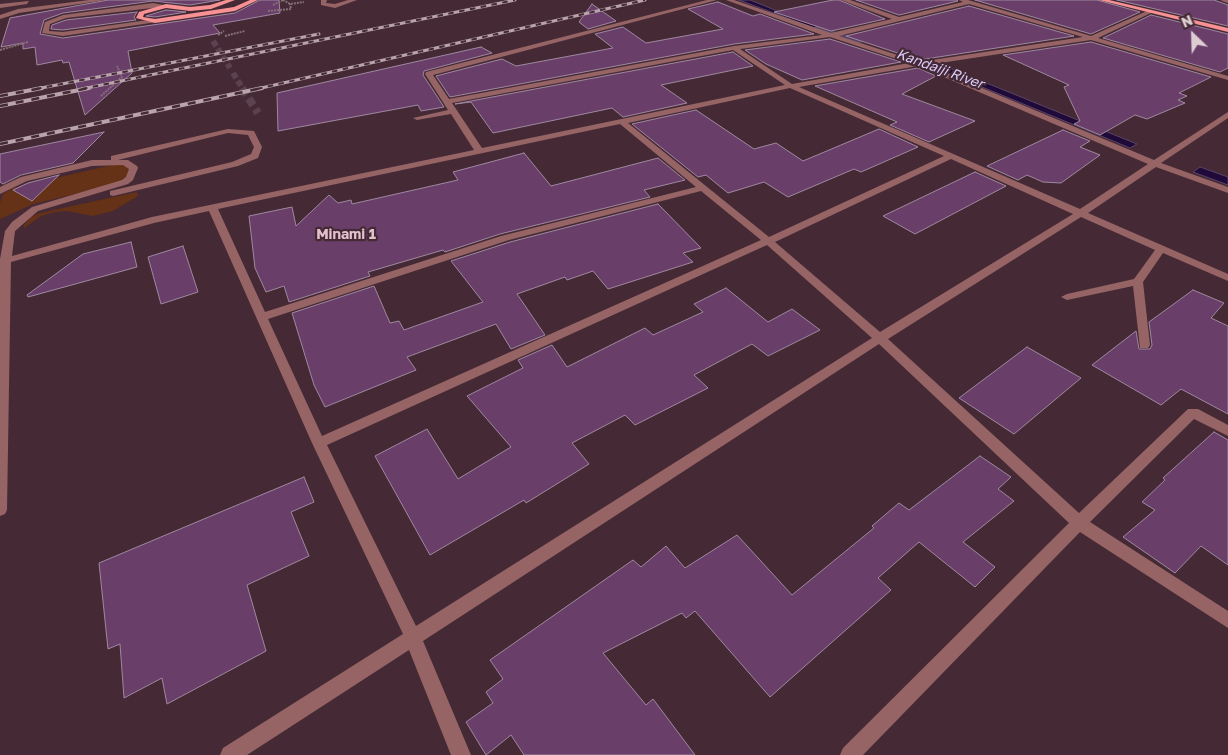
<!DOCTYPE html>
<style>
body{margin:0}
#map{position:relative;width:1228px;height:755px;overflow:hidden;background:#452a36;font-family:"Golos Text",sans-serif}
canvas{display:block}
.north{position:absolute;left:1168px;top:10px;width:50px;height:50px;-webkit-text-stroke:4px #452a36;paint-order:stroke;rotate:336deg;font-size:14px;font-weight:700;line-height:20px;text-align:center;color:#deccd3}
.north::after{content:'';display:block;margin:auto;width:18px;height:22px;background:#deccd3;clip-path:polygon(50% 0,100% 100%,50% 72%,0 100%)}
</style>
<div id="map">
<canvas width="1228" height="755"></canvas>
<div class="north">N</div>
</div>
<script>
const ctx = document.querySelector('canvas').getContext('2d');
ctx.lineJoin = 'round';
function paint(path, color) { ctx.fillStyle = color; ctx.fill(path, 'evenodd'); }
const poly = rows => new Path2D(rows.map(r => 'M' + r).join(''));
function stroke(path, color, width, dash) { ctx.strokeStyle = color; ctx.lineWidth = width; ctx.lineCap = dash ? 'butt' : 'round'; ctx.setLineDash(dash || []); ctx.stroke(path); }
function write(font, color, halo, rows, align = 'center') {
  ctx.font = font + ' "Golos Text",sans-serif'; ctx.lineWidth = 4.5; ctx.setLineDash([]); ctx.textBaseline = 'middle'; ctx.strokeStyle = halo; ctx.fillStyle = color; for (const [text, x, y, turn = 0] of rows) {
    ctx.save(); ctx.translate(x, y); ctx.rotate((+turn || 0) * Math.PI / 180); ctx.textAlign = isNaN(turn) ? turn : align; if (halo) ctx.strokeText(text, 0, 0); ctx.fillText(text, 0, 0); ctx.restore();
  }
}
const green = poly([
 [125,162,131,172,124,180,101,188,33,204,0,219,0,203,3,194,13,188],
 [137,192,138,196,113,211,93,216,67,211,55,212,41,216,24,228,24,225,31,217,40,213]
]);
const water = poly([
 [739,0,750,0,792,17,835,30,825,32,739,0],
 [942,65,1137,144,1130,148,936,68,942,65],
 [1200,167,1228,177,1228,185,1193,172,1200,167]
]);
const stream = poly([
 [816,25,863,41,864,42,859,43,814,28,816,25],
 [899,54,903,54,952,70,947,71,899,56,899,54]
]);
const building = poly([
 [108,0,220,0,190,5,153,1,63,13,44,20,40,34,63,38,235,13,260,0,279,0,280,13,213,25,220,33,128,51,132,73,85,115,69,62,63,63,62,60,37,65,35,47,23,49,23,43,1,47,10,18,108,0],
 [833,0,839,0,885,19,831,31,774,12,833,0],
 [856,0,957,0,958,1,899,15,856,0],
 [975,0,1097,0,1140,12,1091,34,975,0],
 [1117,0,1214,0,1228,5,1228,26,1117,0],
 [718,2,753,16,760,14,814,34,734,44,450,97,436,76,502,59,516,66,613,48,595,34,623,27,646,43,723,29,688,9,718,2],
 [592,4,616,21,588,29,579,22,592,4],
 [969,6,1074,36,919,60,846,36,969,6],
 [166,10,186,12,155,17,146,16,166,10],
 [137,12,134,17,136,20,63,30,51,29,52,25,66,20,137,12],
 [1151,15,1228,34,1228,68,1220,72,1103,38,1151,15],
 [830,39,901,62,802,80,766,64,745,50,830,39],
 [1091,42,1211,77,1179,93,1187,96,1178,100,1185,103,1147,119,1135,115,1100,135,1074,124,1080,121,1064,87,1069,85,1003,55,1091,42],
 [481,47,492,53,424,71,423,75,444,107,421,111,418,105,278,131,277,93,481,47],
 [733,52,753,66,661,85,687,103,623,117,612,108,493,133,471,102,455,104,733,52],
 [918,68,936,76,902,94,975,121,929,142,890,125,897,122,815,86,918,68],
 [696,110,754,149,776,143,803,161,879,129,918,147,861,172,854,169,788,197,764,182,728,193,706,175,698,177,632,124,696,110],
 [1063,130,1090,141,1080,147,1100,155,1061,183,1043,182,1027,175,1018,180,987,166,1063,130],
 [104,132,73,163,21,175,3,184,0,182,0,154,104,132],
 [524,153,551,186,658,158,685,180,644,190,650,197,500,234,445,252,443,250,368,272,370,276,289,302,284,286,266,292,255,268,249,216,292,207,296,226,329,195,338,203,351,200,352,204,458,180,453,172,524,153],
 [975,172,1006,186,915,234,883,216,975,172],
 [59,175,32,201,13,190,28,183,59,175],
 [658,204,701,248,683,253,693,262,608,289,593,271,567,280,565,277,517,294,545,335,511,349,496,324,407,357,416,370,325,407,314,385,292,313,374,286,390,323,399,321,404,330,483,302,451,261,510,242,658,204],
 [131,242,137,267,28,297,27,295,83,254,131,242],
 [183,246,198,292,161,304,148,257,183,246],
 [726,288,768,322,792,309,820,330,768,356,752,344,694,375,708,388,635,425,625,415,572,443,589,464,526,503,524,500,430,555,375,456,427,429,458,479,511,447,467,396,523,368,518,360,552,345,567,367,645,328,653,335,703,312,694,304,726,288],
 [1193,290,1224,303,1211,318,1228,326,1228,414,1181,389,1161,405,1092,365,1136,331,1139,349,1150,349,1152,345,1149,322,1193,290],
 [1027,347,1081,378,1014,434,959,398,1027,347],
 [1214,432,1228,440,1228,565,1201,546,1175,573,1123,537,1155,510,1142,502,1165,480,1163,478,1214,432],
 [980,456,1011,477,998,489,1014,501,963,542,995,567,975,587,919,542,878,578,891,590,770,697,695,611,686,618,682,613,603,653,646,705,653,699,695,755,524,755,511,735,486,755,466,722,493,703,486,692,503,679,490,660,633,560,641,567,666,546,685,568,737,535,792,595,874,528,872,526,899,503,909,510,980,456],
 [304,477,314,502,291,512,309,556,247,585,266,651,167,704,162,678,124,698,120,644,108,649,99,563,304,477]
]);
const minorTunnelFar1 = poly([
 [213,41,230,68],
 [233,73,243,89]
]);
const minorTunnel = poly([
 [242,88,258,113]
]);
const path = poly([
 [283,0,290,4,304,2],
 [273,5,283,0],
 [268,11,291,9,290,4],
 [218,35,224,31],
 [225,36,245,31],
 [0,50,28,42],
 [101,96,122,77,117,66]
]);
const minor = poly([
 [89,0,106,0,19,13,0,19,0,15,18,9,89,0],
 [321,0,327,0,326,3,335,4,348,0,357,0,335,8,321,5,321,0],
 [707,0,717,0,433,75,449,99,734,46,822,35,726,0,734,0,831,33,892,19,841,0,850,0,899,17,963,2,959,0,968,0,1091,36,1147,11,1151,11,1151,13,1098,38,1228,76,1228,80,1091,40,927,65,1154,160,1228,112,1228,118,1161,163,1228,187,1228,193,1156,167,1088,213,1228,274,1228,281,1163,253,1143,282,1150,345,1148,348,1140,348,1133,286,1067,300,1061,297,1067,294,1134,279,1155,250,1081,217,888,339,1079,513,1188,409,1198,409,1228,425,1228,436,1194,419,1090,522,1228,611,1228,628,1080,532,863,755,840,755,843,748,1069,523,879,344,423,641,471,755,451,755,409,650,247,755,220,755,223,748,403,634,312,443,209,211,154,223,11,262,7,510,5,514,0,516,0,259,5,231,12,222,32,207,122,180,126,177,129,169,123,165,92,166,27,181,0,194,0,187,21,177,92,160,111,160,111,156,228,129,254,131,262,147,258,158,238,166,113,196,110,195,110,191,232,162,251,154,254,147,248,135,228,133,118,160,128,160,137,166,138,168,133,180,128,184,38,211,15,231,12,256,152,217,474,150,451,114,417,120,413,118,448,110,425,74,426,72,707,0],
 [969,4,1083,37,919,62,839,36,969,4],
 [830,37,909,63,792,84,740,49,830,37],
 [733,50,785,85,482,148,452,103,733,50],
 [918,66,1148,164,1080,209,799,87,918,66],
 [790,88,944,156,769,237,628,123,790,88],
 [620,124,696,187,501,236,265,312,218,209,620,124],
 [951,159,1073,214,880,332,775,242,951,159],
 [701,191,761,240,322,436,268,319,509,240,701,191],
 [767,245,872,338,416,626,327,445,767,245],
 [1221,0,1228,0,1228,3,1222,1,1221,0],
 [29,1,27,4,0,8,0,4,29,1],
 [153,3,169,6,66,18,50,24,49,31,63,32,155,19,157,22,63,36,42,33,45,22,63,15,153,3]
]);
const major = poly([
 [226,0,235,0,211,9,190,11,166,8,144,14,143,17,155,19,234,7,250,0,258,0,235,11,155,23,136,18,139,12,166,4,190,7,210,5,226,0],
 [1099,0,1109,0,1228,28,1228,32,1099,0]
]);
const railFar1 = poly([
 [36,89,319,34],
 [82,89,515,0],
 [257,89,645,0]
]);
const rail = poly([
 [0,96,42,88],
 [0,106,89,88],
 [0,144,262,88]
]);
const farWaternames = [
 ["Kandaiji River",940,69,20]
];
const farNeighbourhoodnames = [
 ["Minami 1",346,235]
];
paint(green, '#653117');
paint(water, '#200a39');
stroke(water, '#594467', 1);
paint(stream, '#594467');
paint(building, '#693f6a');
stroke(building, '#9f889f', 1);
stroke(minorTunnelFar1, '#5c424e', 6, [6, 3]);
stroke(minorTunnel, '#5c424e', 8, [8, 4.5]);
stroke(path, '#866e78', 2, [2, 1]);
paint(minor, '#966464');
paint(major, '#f79193');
stroke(railFar1, '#b9a4ad', 3);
stroke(rail, '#b9a4ad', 4);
stroke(railFar1, '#452a36', 2, [5.5]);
stroke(rail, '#452a36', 2.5, [8]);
write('italic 14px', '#dacbfc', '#452a36', farWaternames);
write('bold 14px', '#e2c0cd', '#452a36', farNeighbourhoodnames);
</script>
